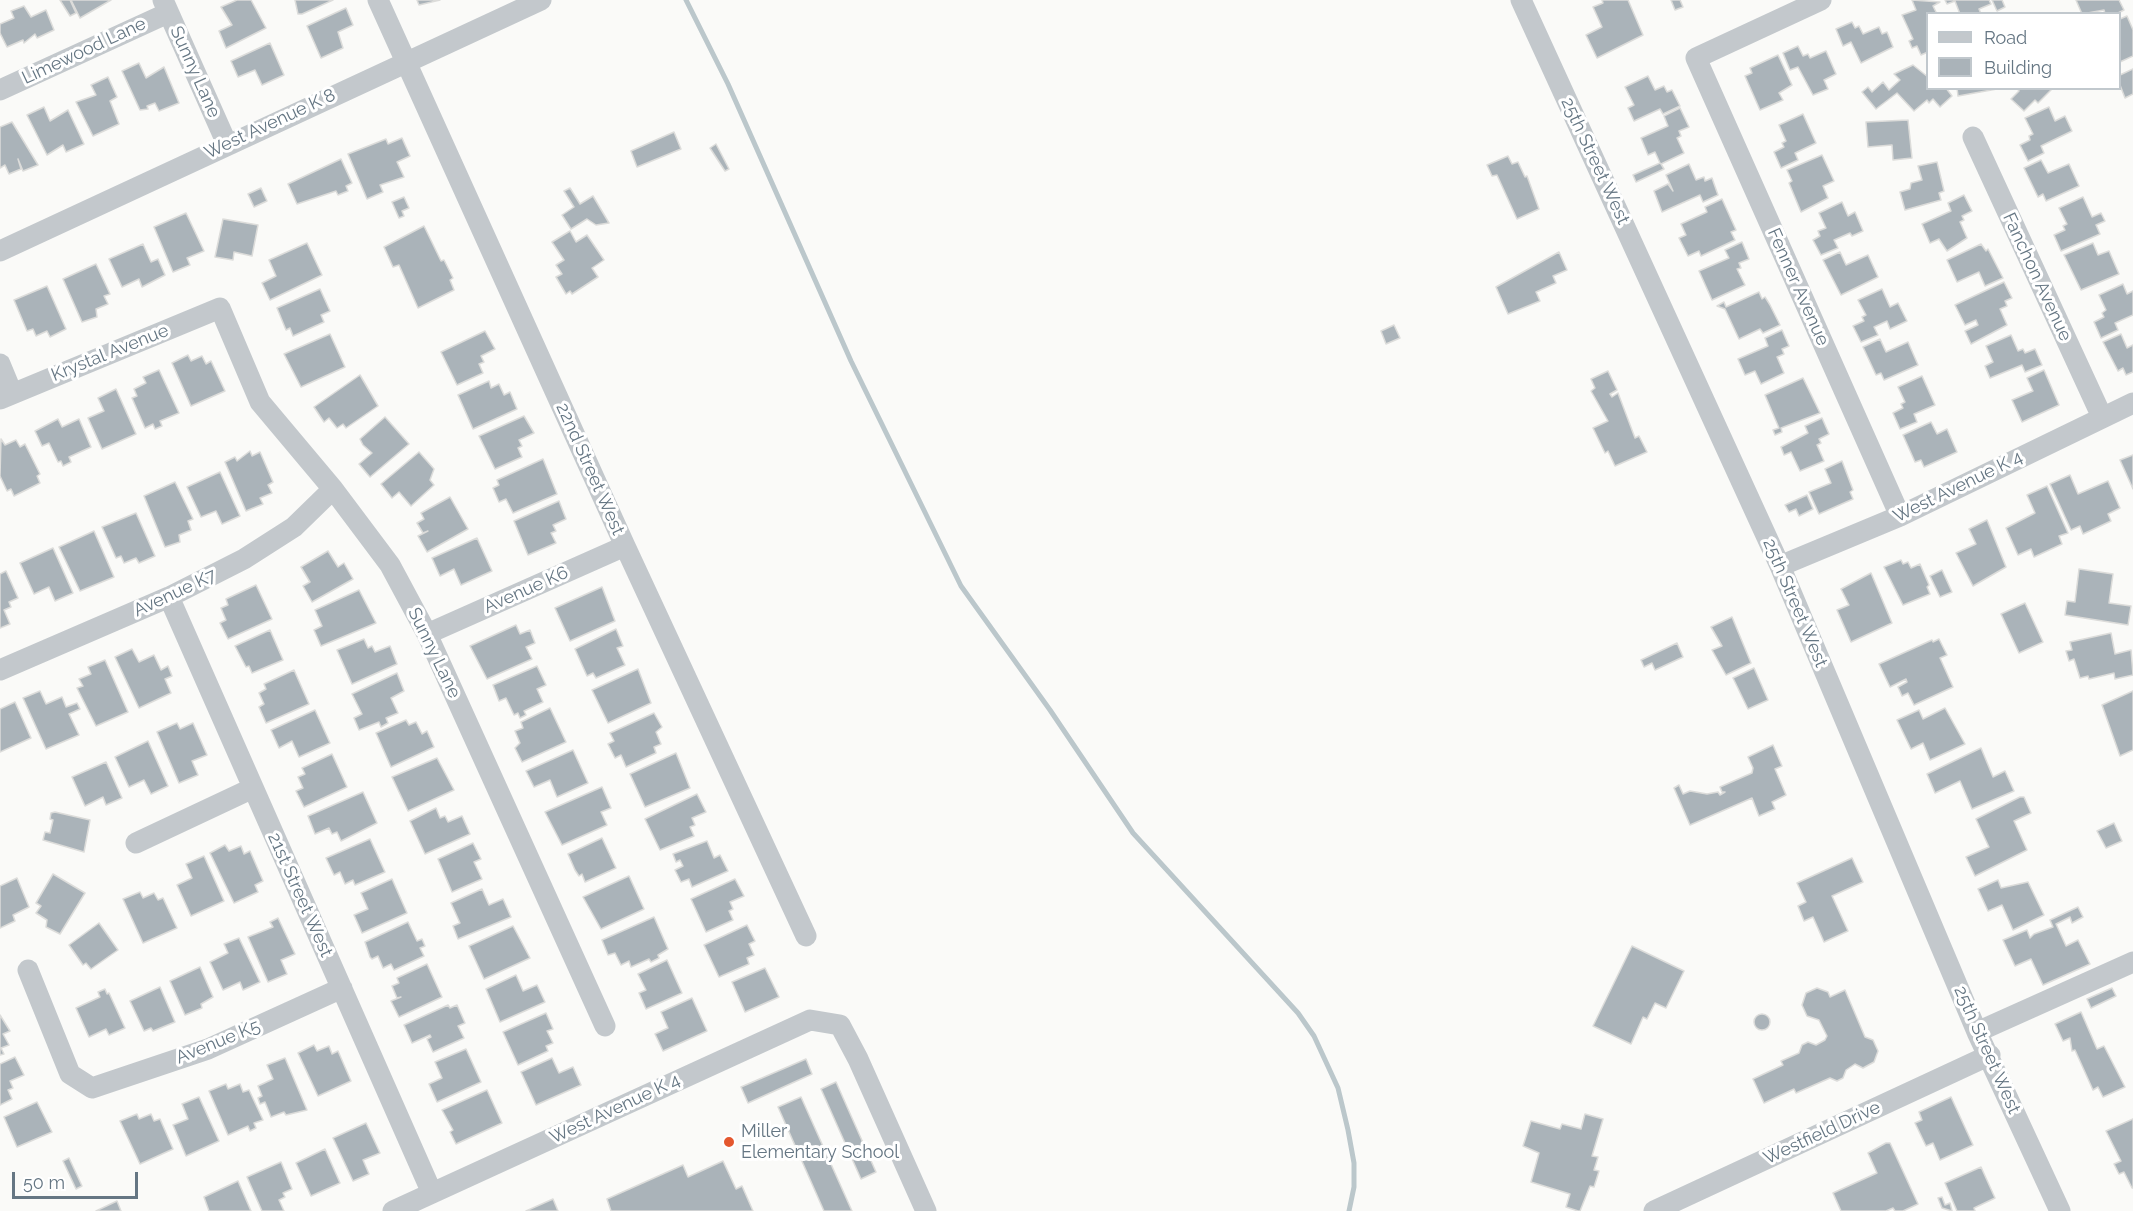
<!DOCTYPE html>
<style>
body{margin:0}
#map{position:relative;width:2133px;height:1211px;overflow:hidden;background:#fafaf8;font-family:Raleway,sans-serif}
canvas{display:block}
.legend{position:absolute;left:1926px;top:12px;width:195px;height:78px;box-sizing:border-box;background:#fff;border:2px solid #c1c8cd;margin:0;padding:8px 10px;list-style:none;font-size:18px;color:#657683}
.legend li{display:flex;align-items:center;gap:12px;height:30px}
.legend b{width:30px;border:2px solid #c1c8cd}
.scale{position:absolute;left:12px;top:1172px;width:126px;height:27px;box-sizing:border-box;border:3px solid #657683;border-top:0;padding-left:8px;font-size:18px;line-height:21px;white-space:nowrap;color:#657683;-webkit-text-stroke:4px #fff;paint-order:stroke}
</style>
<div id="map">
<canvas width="2133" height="1211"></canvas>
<ul class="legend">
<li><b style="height:8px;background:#c3c8cc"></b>Road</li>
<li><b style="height:16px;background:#aab3b9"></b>Building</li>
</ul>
<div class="scale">50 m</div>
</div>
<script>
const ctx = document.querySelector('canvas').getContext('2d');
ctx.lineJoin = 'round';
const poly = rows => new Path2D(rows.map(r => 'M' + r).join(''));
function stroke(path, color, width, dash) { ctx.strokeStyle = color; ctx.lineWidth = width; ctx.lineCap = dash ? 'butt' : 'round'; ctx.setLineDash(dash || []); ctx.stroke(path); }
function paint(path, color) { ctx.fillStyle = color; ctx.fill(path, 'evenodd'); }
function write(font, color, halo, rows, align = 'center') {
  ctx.font = font + ' Raleway,sans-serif'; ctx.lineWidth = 6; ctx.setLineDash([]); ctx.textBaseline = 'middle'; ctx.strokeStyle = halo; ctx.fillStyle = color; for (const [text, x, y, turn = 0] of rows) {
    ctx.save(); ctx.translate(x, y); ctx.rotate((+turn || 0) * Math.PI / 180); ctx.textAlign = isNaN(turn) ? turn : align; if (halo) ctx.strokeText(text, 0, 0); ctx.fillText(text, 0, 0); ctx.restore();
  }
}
const stream = poly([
 [686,0,728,84,851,361,961,586,1050,710,1133,833,1298,1013,1314,1036,1338,1088,1348,1130,1354,1163,1354,1187,1349,1211]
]);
const building = poly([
 [60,0,70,0,76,13,70,16,60,0],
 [71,0,111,0,80,18,71,0],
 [237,0,251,0,266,28,226,48,219,31,232,25,221,7,237,0],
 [295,0,333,0,302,14,298,14,295,0],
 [417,0,440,0,419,5,417,0],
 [1602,0,1628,0,1643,35,1597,58,1586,35,1602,27,1593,7,1603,3,1602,0],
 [1671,0,1680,0,1683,7,1675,10,1671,0],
 [1912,0,1940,2,1933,6,1937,14,1928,14,1928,52,1921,55,1917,46,1912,48,1909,41,1913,39,1902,15,1916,10,1912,0],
 [1945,0,1989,0,1991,4,1979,9,1981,14,1960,14,1955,1,1947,4,1945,0],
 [1992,0,2002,0,2005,7,1997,11,1992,0],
 [2076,0,2119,0,2124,10,2116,14,2105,14,2104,10,2082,14,2076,0],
 [24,6,31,17,46,10,54,30,37,38,35,34,24,43,23,40,7,47,0,33,0,24,14,18,11,11,24,6],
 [346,8,353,25,338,32,343,48,321,58,307,26,346,8],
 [2127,16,2133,30,2133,56,2120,62,2120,19,2127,16],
 [1852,22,1855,28,1859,26,1863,34,1879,27,1882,34,1887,32,1893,47,1861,63,1851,42,1843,46,1836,29,1852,22],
 [270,43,284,75,262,85,255,70,238,77,231,61,270,43],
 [1798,46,1803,56,1808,54,1810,58,1826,51,1836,74,1824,80,1828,89,1813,95,1798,67,1790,70,1783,53,1798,46],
 [1778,55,1792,85,1779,93,1783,100,1760,110,1745,76,1752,73,1750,68,1778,55],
 [139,63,146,78,164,67,179,103,159,111,155,103,147,106,148,109,140,110,122,71,139,63],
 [1913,65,1928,77,1928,88,1946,88,1952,96,1940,107,1933,99,1929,103,1927,100,1914,111,1897,93,1876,109,1862,92,1868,87,1872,92,1883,82,1889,90,1900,80,1894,74,1913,65],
 [2133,69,2133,94,2125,98,2120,85,2120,75,2133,69],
 [1648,76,1655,90,1664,86,1667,92,1672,90,1680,106,1663,114,1660,109,1634,121,1628,108,1634,105,1625,87,1648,76],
 [108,77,117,97,110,101,119,124,93,136,76,102,96,95,91,85,108,77],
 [1957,88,1996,88,1997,89,1958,96,1957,88],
 [2017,88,2051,88,2052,89,2038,103,2035,100,2024,111,2011,99,2019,91,2017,88],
 [44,107,50,121,68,110,84,144,66,152,63,145,47,155,27,115,44,107],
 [2049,107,2055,121,2065,116,2072,131,2041,146,2044,153,2028,161,2020,145,2030,140,2029,136,2033,134,2025,118,2049,107],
 [1680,108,1689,127,1679,131,1681,136,1677,138,1684,153,1661,164,1664,169,1636,182,1633,175,1660,163,1655,152,1648,155,1641,138,1668,126,1664,116,1680,108],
 [1803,114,1816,143,1795,153,1798,160,1781,168,1774,152,1784,147,1782,143,1786,141,1779,125,1803,114],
 [1908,120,1912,158,1893,160,1892,145,1868,147,1866,122,1908,120],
 [12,122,38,165,23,171,18,159,21,169,9,174,5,165,0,168,0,127,12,122],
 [674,132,681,149,637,167,631,151,674,132],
 [402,138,410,156,397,162,404,177,380,185,383,192,367,199,348,154,386,139,388,144,402,138],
 [716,144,729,169,725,171,710,148,716,144],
 [1822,155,1834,181,1823,186,1828,198,1801,212,1789,183,1792,181,1787,170,1822,155],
 [1508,156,1512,164,1518,162,1525,177,1527,176,1539,209,1517,219,1497,175,1492,176,1487,165,1508,156],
 [341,159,352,183,346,186,348,191,338,195,336,191,297,204,288,184,341,159],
 [2041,160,2048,173,2069,164,2079,186,2046,201,2043,194,2038,197,2024,168,2041,160],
 [1937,162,1944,191,1939,193,1941,200,1905,210,1900,192,1910,189,1911,183,1922,180,1918,166,1937,162],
 [1689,164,1696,180,1704,177,1705,181,1712,178,1718,195,1703,202,1700,195,1662,212,1654,191,1668,184,1673,191,1666,175,1689,164],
 [261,188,267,201,254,207,248,194,261,188],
 [570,188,580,204,593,196,609,223,596,225,587,219,571,229,562,215,574,207,564,191,570,188],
 [1964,195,1972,211,1962,216,1964,220,1960,222,1967,238,1947,251,1939,239,1930,243,1922,224,1951,211,1948,203,1964,195],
 [404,197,409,208,402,211,404,216,399,218,392,202,404,197],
 [2083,197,2092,217,2101,213,2105,221,2096,225,2100,234,2061,251,2054,235,2065,230,2063,226,2067,224,2059,208,2083,197],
 [1722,199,1736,230,1731,232,1735,240,1701,256,1699,251,1688,256,1679,238,1686,235,1681,224,1707,212,1705,207,1722,199],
 [1842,202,1848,216,1855,212,1863,231,1852,236,1850,233,1834,240,1838,248,1821,255,1813,240,1820,236,1818,231,1826,228,1819,213,1842,202],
 [186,213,204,251,187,258,190,265,173,272,154,227,186,213],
 [223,219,258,225,252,256,234,252,233,260,215,257,223,219],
 [424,226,441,261,444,260,453,278,450,280,454,290,418,308,399,265,393,267,384,247,424,226],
 [570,231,576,242,587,235,604,260,592,268,598,277,572,294,570,291,566,294,556,277,562,274,556,265,564,260,552,242,570,231],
 [1742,242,1749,259,1739,263,1741,268,1737,269,1745,285,1712,300,1699,271,1729,258,1725,250,1742,242],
 [307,243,322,275,270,300,262,283,276,276,269,260,307,243],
 [2093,243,2098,255,2109,251,2119,274,2081,290,2064,255,2093,243],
 [143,244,151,262,158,259,165,275,142,287,139,279,122,287,109,259,143,244],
 [1981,244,1986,251,1988,249,2003,278,1985,286,1979,272,1957,282,1947,260,1981,244],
 [1559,252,1567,270,1553,276,1556,283,1536,292,1540,301,1508,314,1496,287,1559,252],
 [1840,252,1846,265,1868,255,1878,277,1841,295,1823,260,1840,252],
 [96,264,110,294,104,296,108,304,96,309,97,317,82,322,63,279,96,264],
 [2004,282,2012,298,2005,301,2007,306,2000,309,2007,325,1971,344,1965,331,1978,325,1976,320,1965,325,1955,305,2004,282],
 [2123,284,2127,294,2133,291,2133,315,2115,323,2118,330,2101,338,2094,322,2104,317,2102,313,2106,310,2099,295,2123,284],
 [47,286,66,329,50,337,47,331,36,336,33,329,27,331,14,300,47,286],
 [320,289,330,311,321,315,324,322,293,336,290,328,286,330,277,308,320,289],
 [1882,289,1890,307,1898,303,1907,321,1890,329,1887,321,1874,327,1878,335,1861,342,1853,326,1864,321,1862,317,1866,315,1858,300,1882,289],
 [1759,292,1762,299,1765,297,1770,305,1780,325,1763,333,1760,329,1739,339,1725,309,1717,306,1724,302,1726,307,1759,292],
 [1394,325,1400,338,1386,344,1381,331,1394,325],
 [1782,330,1789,346,1782,349,1784,354,1777,357,1784,373,1761,384,1755,371,1745,375,1738,359,1768,346,1765,338,1782,330],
 [485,331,495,349,481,356,484,362,479,364,483,373,457,385,441,352,485,331],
 [330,334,345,367,301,387,284,354,330,334],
 [2121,334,2127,348,2133,345,2133,372,2126,375,2123,368,2118,371,2103,342,2121,334],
 [2011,335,2018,351,2023,349,2025,353,2035,349,2042,365,2025,372,2022,365,1990,378,1985,366,1993,362,1986,346,2011,335],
 [1880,339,1886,352,1908,342,1918,365,1884,380,1881,373,1876,375,1863,347,1880,339],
 [188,355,191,361,202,356,206,364,211,361,225,391,191,406,172,363,188,355],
 [159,370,179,413,160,421,162,426,155,429,153,424,145,428,132,398,137,396,134,389,146,383,143,377,159,370],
 [2044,370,2059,405,2022,422,2012,400,2033,391,2027,378,2044,370],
 [1608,371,1617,390,1610,394,1612,397,1618,393,1635,438,1639,436,1647,452,1615,466,1608,451,1605,453,1593,428,1608,421,1591,391,1595,388,1591,379,1608,371],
 [360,375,378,406,346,428,343,424,337,428,329,418,324,422,314,407,360,375],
 [1922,376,1935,405,1914,414,1917,422,1900,429,1893,413,1903,408,1901,404,1905,402,1898,387,1922,376],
 [1803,378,1820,413,1781,428,1782,432,1775,435,1773,430,1779,428,1765,395,1803,378],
 [489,381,491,388,499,384,504,395,510,392,517,409,473,429,458,395,489,381],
 [116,389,136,434,102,449,88,418,104,411,98,398,116,389],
 [524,416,534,433,519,440,522,446,518,448,522,457,495,469,479,436,524,416],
 [385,417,409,444,370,477,359,464,372,453,363,445,360,439,385,417],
 [1822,418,1829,434,1819,439,1821,443,1817,445,1824,461,1800,471,1791,452,1784,455,1781,447,1808,433,1805,426,1822,418],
 [58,419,62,427,79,419,91,447,69,457,71,462,63,466,61,461,58,462,49,443,42,446,35,431,58,419],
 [1931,422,1937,434,1947,429,1957,452,1924,467,1921,460,1915,462,1903,435,1931,422],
 [1,439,5,445,16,440,20,447,25,444,40,474,37,476,40,483,14,496,11,489,7,491,0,476,1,439],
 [250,451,252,456,260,452,273,482,268,485,272,493,260,498,263,504,246,511,225,462,235,457,237,461,250,451],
 [419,452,434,469,430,480,434,485,411,506,399,492,392,498,381,484,419,452],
 [2133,455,2133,489,2120,460,2133,455],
 [543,459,557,494,513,513,506,499,499,502,493,488,499,485,497,480,543,459],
 [1842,461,1853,490,1850,492,1853,499,1819,514,1809,492,1831,483,1825,469,1842,461],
 [220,472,240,516,222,524,216,511,201,517,187,487,220,472],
 [2070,475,2078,494,2108,481,2120,508,2108,514,2111,521,2083,534,2080,526,2071,530,2050,484,2070,475],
 [175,482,193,519,188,521,191,530,179,535,180,542,165,547,144,496,175,482],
 [2047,486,2068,533,2059,536,2062,544,2034,557,2031,549,2018,555,2006,528,2035,513,2027,495,2047,486],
 [1807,495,1813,509,1799,516,1796,509,1789,512,1785,505,1807,495],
 [450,497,468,529,427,552,418,536,428,531,423,533,417,523,424,519,421,513,450,497],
 [559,501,566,519,553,525,556,531,551,533,556,543,528,555,514,521,559,501],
 [136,513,155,556,139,563,136,558,124,563,121,556,116,558,102,527,136,513],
 [1987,520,2006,567,1973,586,1956,553,1976,544,1969,529,1987,520],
 [94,531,114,577,80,591,59,547,94,531],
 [477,538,492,571,461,585,454,569,440,576,432,558,477,538],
 [53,548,73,593,55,601,49,587,34,594,20,563,53,548],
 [328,551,338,567,344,563,353,579,312,602,303,586,310,582,301,567,328,551],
 [1901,560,1903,564,1908,562,1911,568,1920,564,1929,585,1927,587,1930,594,1903,605,1884,567,1901,560],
 [2079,569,2113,574,2109,603,2131,606,2128,625,2065,615,2067,601,2075,602,2079,569],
 [1942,570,1952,592,1940,597,1930,576,1942,570],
 [6,571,18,598,9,602,11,607,4,610,10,624,0,628,0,574,6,571],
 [1871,573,1892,623,1851,642,1837,610,1849,605,1841,589,1871,573],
 [256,585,272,619,228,639,220,623,226,620,221,608,228,605,226,599,256,585],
 [602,587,615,621,570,641,555,608,602,587],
 [359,590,376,623,321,646,314,630,322,626,315,610,359,590],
 [2025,603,2043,642,2019,653,2001,614,2025,603],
 [1732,617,1751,663,1726,675,1712,650,1722,646,1711,627,1732,617],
 [516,625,520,634,530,630,535,643,526,647,532,659,487,679,470,646,516,625],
 [616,629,623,646,617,648,625,665,596,678,593,673,587,676,575,649,616,629],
 [270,630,283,660,252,673,249,666,246,667,235,646,270,630],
 [2111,633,2115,654,2131,650,2133,675,2115,679,2114,673,2089,679,2088,676,2080,678,2074,659,2069,661,2066,651,2072,650,2070,642,2111,633],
 [364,639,368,648,372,646,375,652,390,646,397,664,352,684,337,650,364,639],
 [1939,639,1947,655,1940,658,1953,687,1914,705,1908,693,1902,696,1898,687,1907,682,1906,679,1890,687,1879,664,1932,640,1933,642,1939,639],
 [1677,643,1683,657,1655,670,1652,663,1644,667,1641,660,1677,643],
 [132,649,139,662,154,655,161,670,168,666,172,676,165,679,171,693,139,708,115,657,132,649],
 [105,660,128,712,96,726,77,688,83,686,79,679,91,674,88,667,105,660],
 [537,666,546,685,537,689,543,702,524,711,526,715,520,718,518,713,514,715,506,698,499,701,493,685,537,666],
 [1754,668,1768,700,1748,709,1733,678,1754,668],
 [638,669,651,703,608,723,592,690,638,669],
 [294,670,309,704,266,723,259,707,264,704,259,693,266,689,264,684,294,670],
 [397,673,404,691,391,698,398,713,386,718,388,723,381,727,379,722,359,730,354,718,362,714,352,694,397,673],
 [40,691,46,704,62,697,66,707,77,703,80,709,69,714,79,735,46,749,23,698,40,691],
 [2133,691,2133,750,2120,756,2102,705,2133,691],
 [15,702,31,738,0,752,0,709,15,702],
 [550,708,566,742,522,762,515,748,520,743,515,731,523,728,521,722,550,708],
 [1945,708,1965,744,1930,760,1923,743,1911,749,1897,720,1919,710,1923,719,1945,708],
 [315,710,330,743,299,757,292,741,279,748,271,730,315,710],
 [654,713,662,727,656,732,661,744,654,747,656,753,626,767,621,755,615,758,608,744,614,741,610,733,654,713],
 [406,720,409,725,416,722,422,734,427,731,434,747,391,767,376,733,406,720],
 [177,723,180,729,193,723,207,755,192,761,198,775,179,783,157,732,177,723],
 [148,741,168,786,151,794,144,780,129,787,115,757,148,741],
 [1773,745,1782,766,1775,769,1786,795,1772,802,1775,809,1759,816,1752,798,1690,825,1674,788,1679,785,1683,794,1690,791,1707,794,1718,792,1720,795,1725,792,1722,792,1720,787,1752,773,1753,768,1748,757,1773,745],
 [1981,748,1993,777,2005,771,2014,791,1972,809,1960,781,1935,793,1927,774,1981,748],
 [573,750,588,783,557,797,550,780,534,787,526,771,573,750],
 [676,753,690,788,645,807,630,774,676,753],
 [332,754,347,787,304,807,296,791,303,788,298,777,305,774,302,768,332,754],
 [437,758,454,790,408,811,392,777,437,758],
 [106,762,122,798,106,805,103,797,85,806,72,777,106,762],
 [602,787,611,808,601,812,607,825,562,845,545,812,602,787],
 [363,792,377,823,341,841,337,832,332,834,329,828,315,834,308,816,363,792],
 [697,794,706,812,692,818,695,825,690,827,694,836,660,850,645,819,697,794],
 [2020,797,2024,797,2031,813,2014,821,2027,850,1975,876,1966,857,1989,847,1976,819,2020,797],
 [436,808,440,818,445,816,448,822,462,816,470,834,425,854,410,821,436,808],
 [55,812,90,820,84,852,43,840,45,832,50,833,53,820,50,819,51,813,55,812],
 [2114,823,2122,841,2106,848,2097,831,2114,823],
 [602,838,616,868,585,882,582,874,579,876,575,870,568,854,602,838],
 [370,839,385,872,355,885,353,880,345,884,340,872,334,875,326,858,370,839],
 [707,841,714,858,720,855,728,871,692,887,689,879,681,882,675,870,683,866,680,860,676,862,673,854,707,841],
 [473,843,481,859,474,862,482,879,452,892,438,859,473,843],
 [225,845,229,851,241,846,244,854,250,851,263,881,255,885,258,892,234,903,210,853,225,845],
 [204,856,224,901,191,916,177,885,192,878,186,864,204,856],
 [1852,858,1863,882,1832,896,1848,931,1824,942,1813,917,1804,921,1798,906,1806,902,1797,883,1852,858],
 [53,874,85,893,60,934,46,927,47,920,36,913,41,906,36,903,53,874],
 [629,876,644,909,601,929,583,897,629,876],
 [17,878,29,907,13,915,15,921,0,928,0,886,17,878],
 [392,879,407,913,362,933,354,915,368,909,361,893,392,879],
 [735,879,744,896,730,902,733,909,729,911,733,920,706,932,691,899,735,879],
 [1998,880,2001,888,2028,882,2044,915,2013,930,2002,905,1988,911,1978,889,1998,880],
 [482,889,489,905,503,899,511,917,458,939,453,926,460,923,451,903,482,889],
 [140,892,143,898,154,893,158,900,163,898,177,928,143,943,123,899,140,892],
 [2078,907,2083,917,2072,923,2070,917,2056,924,2066,946,2078,940,2090,964,2043,985,2031,959,2015,966,2003,940,2027,930,2030,938,2034,934,2053,927,2050,920,2078,907],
 [654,917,668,949,658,955,659,958,651,962,649,959,631,967,629,961,621,965,615,953,608,955,602,940,654,917],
 [278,918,295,954,281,960,287,974,268,982,248,937,273,927,270,922,278,918],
 [408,922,417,941,422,939,425,946,420,948,424,956,394,970,391,964,383,968,378,956,372,959,370,957,365,942,408,922],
 [99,923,118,950,91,969,86,963,83,965,69,945,99,923],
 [747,925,755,941,749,944,754,955,747,958,749,964,719,977,704,945,747,925],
 [513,926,530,958,484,979,469,946,513,926],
 [239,938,260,982,243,990,240,982,223,990,210,962,228,953,224,944,239,938],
 [1632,946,1684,971,1666,1008,1655,1003,1647,1019,1643,1017,1631,1044,1593,1026,1632,946],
 [667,960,682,993,646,1009,639,993,646,990,638,974,667,960],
 [427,964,442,997,399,1017,391,1001,401,997,397,998,392,986,399,983,397,978,427,964],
 [200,967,213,997,201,1004,202,1008,185,1015,170,981,200,967],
 [765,968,779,997,745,1012,732,982,765,968],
 [516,975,523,991,537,985,545,1002,500,1022,486,989,516,975],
 [160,987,175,1022,153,1031,151,1028,144,1031,130,1001,160,987],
 [1817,988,1828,992,1830,997,1845,990,1865,1037,1873,1040,1878,1051,1874,1062,1863,1068,1855,1064,1846,1070,1843,1078,1837,1081,1830,1078,1796,1093,1794,1089,1764,1103,1753,1079,1783,1065,1781,1061,1799,1053,1802,1045,1808,1042,1816,1045,1825,1040,1827,1036,1819,1020,1807,1016,1802,1005,1806,993,1817,988],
 [2112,988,2116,996,2091,1008,2087,999,2112,988],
 [105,989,107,994,109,993,125,1028,109,1035,106,1029,89,1037,76,1008,100,997,98,992,105,989],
 [692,998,707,1031,663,1051,655,1034,668,1028,661,1012,692,998],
 [448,1005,450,1008,457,1005,465,1023,458,1026,464,1038,433,1052,427,1039,431,1037,430,1035,412,1043,404,1025,448,1005],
 [2081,1012,2097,1049,2104,1046,2125,1087,2103,1097,2098,1087,2093,1090,2075,1050,2072,1051,2070,1038,2063,1041,2055,1024,2081,1012],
 [546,1013,553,1029,547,1031,553,1043,546,1046,548,1051,518,1065,503,1032,546,1013],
 '1754 1022a8 8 0 1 1 16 0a8 8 0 1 1-16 0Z',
 [0,1015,10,1031,3,1034,9,1045,1,1048,4,1054,0,1055,0,1015],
 [314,1045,317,1051,329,1046,332,1054,338,1051,351,1081,318,1096,298,1053,314,1045],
 [466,1049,481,1082,437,1102,429,1084,442,1078,435,1062,466,1049],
 [15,1057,24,1075,10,1081,13,1088,8,1090,12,1099,0,1105,0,1064,15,1057],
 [285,1058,307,1110,286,1115,284,1112,271,1117,265,1102,260,1104,258,1098,262,1096,258,1086,273,1079,267,1065,285,1058],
 [552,1058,559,1073,573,1067,581,1085,536,1105,521,1072,552,1058],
 [806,1059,812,1074,748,1103,741,1087,806,1059],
 [836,1082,876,1172,861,1179,821,1089,836,1082],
 [226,1084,228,1089,240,1084,243,1092,249,1090,263,1120,254,1123,256,1128,250,1131,248,1126,228,1135,209,1091,226,1084],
 [487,1090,502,1123,456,1144,450,1132,453,1130,442,1110,487,1090],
 [199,1097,219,1141,186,1156,173,1125,188,1119,182,1104,199,1097],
 [801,1097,852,1211,824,1211,778,1107,801,1097],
 [1951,1097,1973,1145,1940,1160,1933,1143,1926,1146,1915,1123,1922,1120,1919,1112,1951,1097],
 [37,1102,52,1132,17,1147,4,1117,37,1102],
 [137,1114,139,1119,151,1114,154,1121,160,1119,173,1149,140,1164,120,1121,137,1114],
 [1585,1114,1603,1119,1592,1156,1598,1157,1594,1170,1599,1171,1594,1187,1590,1186,1580,1211,1578,1211,1566,1207,1570,1194,1531,1182,1539,1153,1523,1146,1531,1121,1560,1129,1562,1124,1581,1129,1585,1114],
 [2133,1119,2133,1188,2132,1188,2124,1172,2119,1174,2114,1164,2121,1161,2106,1131,2133,1119],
 [366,1123,380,1153,363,1160,369,1174,353,1181,333,1138,366,1123],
 [1886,1143,1890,1143,1918,1204,1903,1211,1895,1211,1893,1208,1886,1211,1841,1211,1833,1193,1877,1173,1868,1153,1886,1143],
 [325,1149,340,1183,311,1196,296,1163,325,1149],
 [69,1158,82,1186,76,1189,63,1161,69,1158],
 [723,1161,736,1189,742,1186,753,1211,611,1211,607,1199,683,1165,688,1177,723,1161],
 [281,1162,292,1189,283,1193,285,1197,279,1200,284,1211,262,1211,247,1177,281,1162],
 [1981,1167,1995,1198,1974,1208,1975,1211,1957,1211,1945,1183,1981,1167],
 [238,1181,251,1211,209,1211,204,1197,238,1181],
 [1942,1197,1945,1205,1950,1203,1952,1211,1942,1208,1938,1198,1942,1197],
 [553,1199,558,1211,526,1211,553,1199],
 [117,1201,121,1211,96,1211,117,1201]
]);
const minor = poly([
 [163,0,227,144],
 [378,0,625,546,806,936],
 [1521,0,1780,566,1977,1032,2060,1211],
 [1821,0,1696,58,1900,516],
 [0,90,168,13],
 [1973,137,2102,417],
 [0,251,541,0],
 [0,364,12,393],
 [0,399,220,308,260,402,333,489,390,565,427,634,605,1026],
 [1780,566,1900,516,2133,403],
 [169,597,432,1193],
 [427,634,625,546],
 [0,670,169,597,244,559,294,527,333,489],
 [136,843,253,788],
 [28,970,70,1074,92,1088,208,1049,342,988],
 [1977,1032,2133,962],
 [393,1211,810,1020,840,1025,858,1059,926,1211],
 [1654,1211,1990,1055]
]);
const markers = [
 [729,1142,6,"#e4572e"]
];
const streetNames = [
 ["Limewood Lane",84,51,-25],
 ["Sunny Lane",195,72,66],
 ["West Avenue K 8",270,124,-25],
 ["25th Street West",1595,161,65],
 ["Fanchon Avenue",2037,277,65],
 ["Fenner Avenue",1798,287,66],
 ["Krystal Avenue",110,353,-22],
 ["22nd Street West",590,469,66],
 ["West Avenue K 4",1958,487,-26],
 ["Avenue K6",526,590,-24],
 ["Avenue K7",175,593,-25],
 ["25th Street West",1795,603,67],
 ["Sunny Lane",434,653,64],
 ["21st Street West",300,895,66],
 ["Avenue K5",218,1042,-22],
 ["25th Street West",1987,1050,66],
 ["West Avenue K 4",615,1109,-25],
 ["Westfield Drive",1822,1133,-25]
];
const poiNames = [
 ["Miller",741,1132],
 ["Elementary School",741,1153]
];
stroke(stream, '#bbc7cb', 5);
paint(building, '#aab3b9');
stroke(building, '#dcdcda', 1.5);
stroke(minor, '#c3c8cc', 21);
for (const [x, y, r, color] of markers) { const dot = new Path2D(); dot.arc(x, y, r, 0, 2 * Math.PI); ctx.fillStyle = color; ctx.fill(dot); stroke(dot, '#fff', 2); }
write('18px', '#657683', '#fff', streetNames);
write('18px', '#657683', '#fff', poiNames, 'left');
</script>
